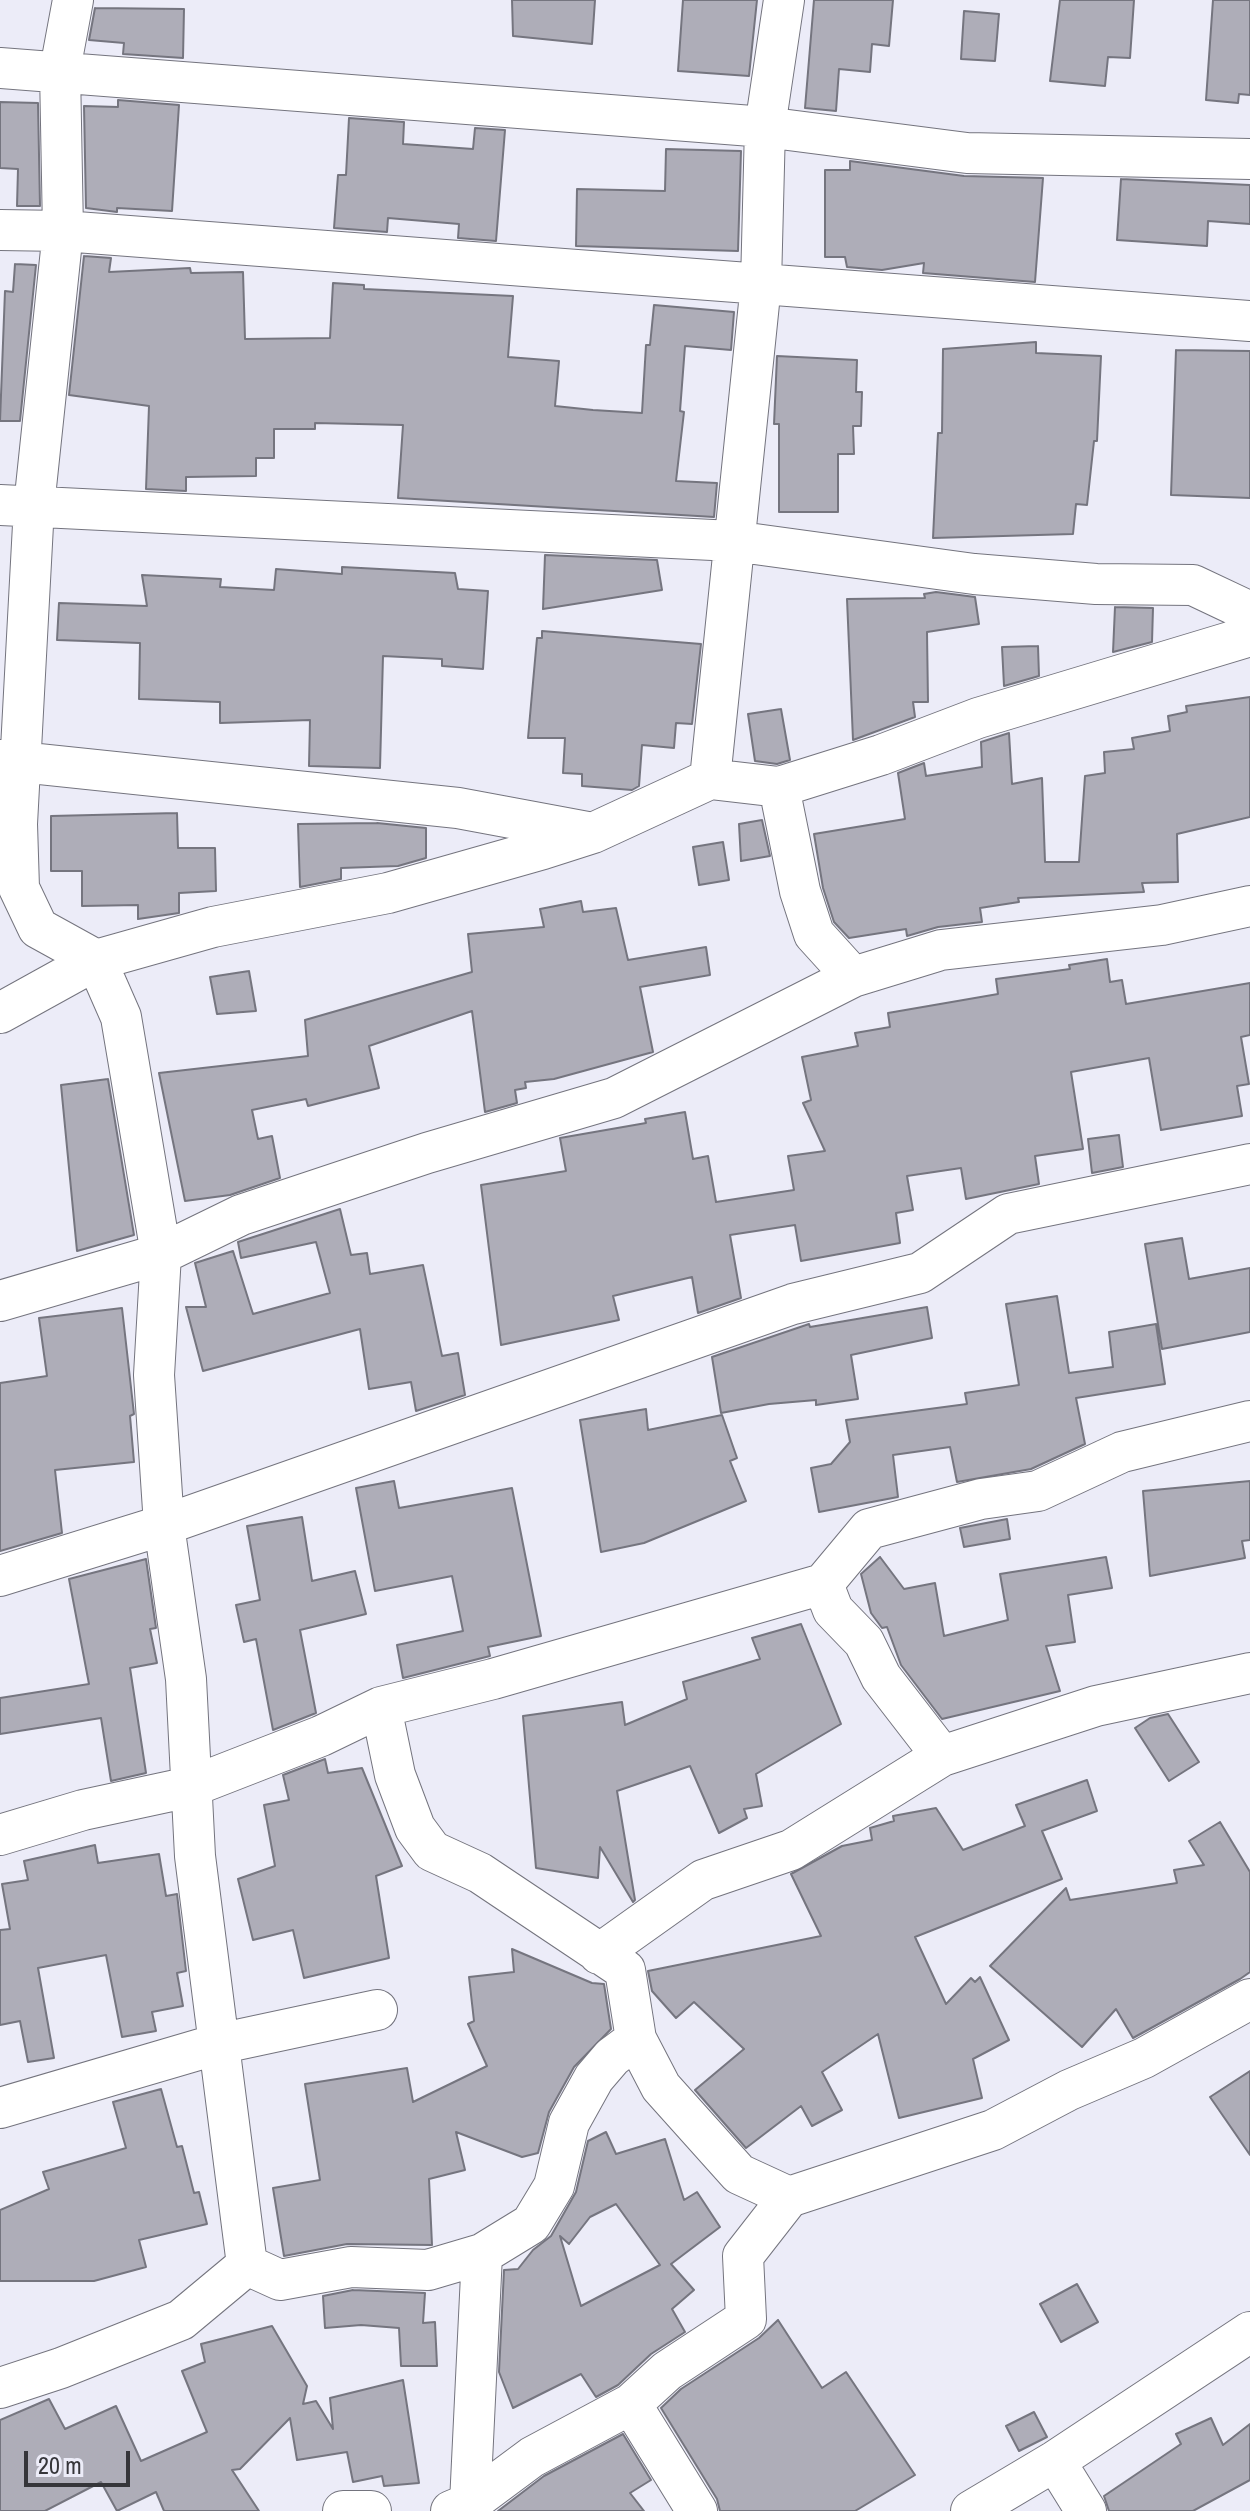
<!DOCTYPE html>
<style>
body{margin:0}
#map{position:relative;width:1250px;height:2511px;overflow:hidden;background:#ececf8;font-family:"Archivo Narrow",sans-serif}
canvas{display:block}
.scale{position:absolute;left:24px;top:2451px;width:106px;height:36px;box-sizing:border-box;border:4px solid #36363a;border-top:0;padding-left:10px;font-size:24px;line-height:28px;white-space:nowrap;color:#36363a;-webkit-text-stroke:6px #ececf8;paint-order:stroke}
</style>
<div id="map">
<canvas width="1250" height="2511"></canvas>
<div class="scale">20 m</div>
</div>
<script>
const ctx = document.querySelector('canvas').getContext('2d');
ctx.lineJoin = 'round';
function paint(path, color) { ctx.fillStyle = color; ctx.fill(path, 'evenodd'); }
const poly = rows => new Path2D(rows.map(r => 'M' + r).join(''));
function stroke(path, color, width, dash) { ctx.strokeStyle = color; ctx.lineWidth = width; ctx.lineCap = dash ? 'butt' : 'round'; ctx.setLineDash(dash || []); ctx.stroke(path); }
const building = poly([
 [512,0,595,0,592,44,513,36,512,0],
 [683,0,757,0,749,76,678,71,683,0],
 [814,0,893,0,889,46,872,44,870,72,839,69,836,111,805,108,814,0],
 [1060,0,1134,0,1130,58,1108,57,1105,86,1050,81,1060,0],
 [1213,0,1250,0,1250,95,1239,94,1238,103,1206,100,1213,0],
 [95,8,184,9,183,58,123,54,124,43,89,40,95,8],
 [964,11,999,14,995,61,961,59,964,11],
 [118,100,179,105,172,211,117,208,117,212,86,208,84,106,118,107,118,100],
 [0,102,38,103,40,206,17,206,18,169,0,168,0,102],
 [349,118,404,122,403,144,473,149,475,128,505,130,496,241,458,238,459,224,388,218,387,232,334,228,338,175,346,175,349,118],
 [666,149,741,151,738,251,576,246,577,189,665,191,666,149],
 [850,161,964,176,1043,178,1035,282,923,273,924,263,882,270,847,267,845,257,825,257,825,170,850,170,850,161],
 [1121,179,1250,185,1250,224,1208,221,1207,246,1117,240,1121,179],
 [84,256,111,258,109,272,190,268,191,273,243,272,245,339,330,338,333,283,364,285,364,289,513,296,508,357,559,361,555,406,593,410,642,413,646,345,650,345,654,305,734,312,731,350,685,346,680,411,684,412,676,481,717,483,714,517,398,498,403,425,315,423,315,429,274,429,274,458,256,458,256,476,186,477,186,491,146,489,149,406,69,395,84,256],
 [15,264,36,265,20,421,0,421,5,291,13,292,15,264],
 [1036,342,1036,353,1101,356,1097,441,1094,441,1087,505,1076,504,1073,534,933,538,938,433,942,433,943,349,1036,342],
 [1176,350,1250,351,1250,498,1171,495,1176,350],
 [777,356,857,360,856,392,862,392,861,426,853,426,854,454,838,454,838,512,779,512,779,424,774,424,777,356],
 [545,555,657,560,662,590,543,609,545,555],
 [342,567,455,573,458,589,488,591,483,669,442,666,442,659,383,656,380,768,309,766,310,720,220,723,220,702,139,699,140,643,57,640,59,603,147,606,142,575,221,579,220,587,274,590,276,569,342,574,342,567],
 [936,592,975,597,979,624,927,632,928,702,913,702,915,717,853,740,847,599,925,598,924,594,936,592],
 [1115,607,1153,608,1152,642,1113,652,1115,607],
 [542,631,701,644,692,724,676,723,674,748,642,745,639,786,632,790,582,786,582,774,563,773,565,738,528,738,537,638,542,638,542,631],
 [1038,646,1039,676,1004,686,1002,647,1038,646],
 [1250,697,1250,817,1177,834,1178,882,1142,883,1144,892,1018,898,1019,902,980,908,982,922,938,927,907,936,906,929,849,938,834,922,823,888,814,834,905,819,898,773,924,763,926,776,982,767,981,742,1009,733,1012,784,1042,778,1045,862,1079,862,1085,776,1105,773,1104,752,1134,749,1132,738,1170,731,1168,716,1187,712,1186,706,1250,697],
 [781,709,790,760,777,764,755,761,748,714,781,709],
 [177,813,178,848,215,848,216,891,179,893,179,913,138,919,138,905,82,906,82,871,51,871,51,816,177,813],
 [762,820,770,856,741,861,739,824,762,820],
 [377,823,426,828,426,858,398,866,341,868,341,879,300,887,298,824,377,823],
 [723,842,729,880,699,885,693,847,723,842],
 [581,901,583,912,616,908,628,960,706,947,710,975,640,987,653,1052,554,1079,525,1082,526,1088,515,1090,517,1103,485,1112,472,1011,369,1046,379,1088,308,1106,306,1099,252,1110,258,1139,272,1136,280,1178,230,1195,185,1201,159,1073,308,1056,305,1020,472,972,468,934,544,927,540,909,581,901],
 [1107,959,1110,982,1122,980,1126,1004,1250,983,1250,1035,1241,1037,1249,1084,1237,1086,1242,1116,1161,1130,1149,1058,1071,1072,1083,1149,1035,1156,1039,1184,966,1199,961,1168,907,1176,913,1210,896,1213,900,1243,801,1261,795,1225,730,1235,741,1298,698,1313,692,1277,613,1296,619,1320,501,1345,481,1185,566,1171,560,1138,646,1123,645,1119,685,1112,693,1159,708,1156,716,1202,794,1190,788,1156,825,1151,803,1103,811,1100,802,1057,858,1046,855,1033,890,1027,888,1013,998,994,996,979,1070,969,1069,965,1107,959],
 [249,971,256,1011,217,1014,210,977,249,971],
 [108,1079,134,1235,77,1251,61,1085,108,1079],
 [1119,1135,1123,1167,1092,1173,1088,1139,1119,1135],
 [340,1209,351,1255,367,1253,370,1274,423,1265,442,1356,458,1353,465,1395,416,1411,411,1382,369,1389,360,1329,203,1371,186,1307,206,1307,195,1263,233,1251,253,1314,330,1293,316,1242,241,1258,238,1242,340,1209],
 [1182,1238,1189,1279,1250,1268,1250,1332,1162,1349,1145,1244,1182,1238],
 [1057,1296,1069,1373,1113,1367,1109,1332,1156,1324,1165,1384,1076,1398,1085,1444,1031,1469,957,1482,950,1447,893,1455,898,1497,819,1512,811,1468,831,1464,850,1442,846,1420,967,1404,965,1393,1019,1385,1006,1304,1057,1296],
 [927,1307,932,1338,851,1355,858,1399,816,1405,816,1400,769,1404,721,1413,712,1357,809,1324,810,1327,927,1307],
 [122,1308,134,1414,130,1416,134,1462,55,1470,62,1533,0,1551,0,1383,47,1376,39,1318,122,1308],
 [646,1409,648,1430,722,1415,737,1458,730,1461,746,1501,644,1543,601,1552,580,1420,646,1409],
 [394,1481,399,1508,512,1488,541,1636,488,1647,490,1656,403,1678,397,1645,463,1631,452,1576,375,1591,356,1488,394,1481],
 [1250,1481,1250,1540,1242,1541,1245,1558,1150,1576,1143,1491,1250,1481],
 [302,1517,312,1581,355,1571,366,1614,300,1630,316,1713,273,1730,256,1639,244,1642,236,1605,260,1600,247,1526,302,1517],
 [1007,1519,1010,1539,964,1547,960,1528,1007,1519],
 [880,1557,904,1589,935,1583,944,1636,1008,1620,1000,1574,1106,1557,1112,1588,1068,1595,1075,1642,1046,1646,1060,1691,942,1719,901,1665,887,1627,882,1628,871,1613,861,1574,880,1557],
 [146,1559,156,1628,150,1629,157,1663,130,1668,146,1773,111,1781,101,1718,0,1734,0,1698,89,1684,69,1579,146,1559],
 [801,1624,841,1724,756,1774,762,1806,744,1809,747,1818,719,1833,690,1766,617,1791,635,1900,633,1902,600,1847,598,1878,536,1868,523,1716,622,1702,625,1725,687,1699,683,1682,760,1659,752,1638,801,1624],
 [1168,1714,1199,1762,1169,1781,1135,1728,1150,1718,1168,1714],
 [325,1759,328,1773,362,1768,402,1866,376,1876,389,1958,304,1978,293,1930,253,1940,238,1879,275,1866,264,1805,289,1800,283,1775,325,1759],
 [1087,1780,1097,1811,1042,1831,1062,1879,915,1937,946,2004,971,1978,975,1982,980,1977,1009,2040,973,2059,982,2098,899,2118,878,2034,822,2072,842,2110,812,2126,801,2106,746,2148,695,2090,744,2049,694,2002,676,2018,652,1991,648,1971,821,1936,791,1874,842,1846,872,1840,870,1828,894,1821,893,1816,936,1808,963,1850,1025,1826,1016,1805,1087,1780],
 [1220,1822,1250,1872,1250,1972,1240,1979,1133,2038,1116,2009,1082,2047,990,1966,1066,1888,1070,1900,1177,1883,1174,1870,1204,1865,1189,1841,1220,1822],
 [95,1845,98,1863,159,1854,166,1896,177,1894,186,1971,177,1973,183,2006,152,2012,156,2031,122,2037,106,1955,38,1968,54,2058,28,2062,20,2021,0,2025,0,1930,10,1929,2,1884,28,1880,24,1861,95,1845],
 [512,1949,592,1983,604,1984,611,2029,574,2067,549,2112,538,2153,522,2157,456,2132,465,2170,429,2179,432,2245,347,2244,284,2256,273,2188,320,2180,305,2084,407,2068,413,2102,487,2066,468,2024,474,2021,469,1977,514,1972,512,1949],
 [1250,2071,1250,2155,1210,2097,1250,2071],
 [161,2089,177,2147,182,2146,194,2193,199,2192,207,2224,139,2240,146,2267,94,2281,0,2281,0,2210,49,2189,43,2172,126,2148,113,2102,161,2089],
 [606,2132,616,2154,665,2139,684,2200,697,2192,720,2227,671,2264,694,2290,672,2309,685,2332,651,2354,618,2385,596,2397,581,2374,513,2408,499,2372,504,2270,518,2269,533,2250,551,2236,576,2192,588,2141,606,2132],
 [616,2204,660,2265,581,2306,560,2236,569,2244,590,2217,616,2204],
 [1077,2284,1098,2322,1061,2342,1040,2304,1077,2284],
 [353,2290,425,2293,423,2323,435,2322,437,2366,401,2366,399,2328,361,2325,325,2328,323,2296,353,2290],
 [778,2320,822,2388,846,2372,915,2475,855,2511,720,2511,717,2499,661,2408,681,2389,759,2338,778,2320],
 [272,2326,307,2386,303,2404,316,2401,333,2429,330,2398,403,2380,419,2483,384,2486,382,2476,353,2482,347,2452,297,2460,290,2418,240,2469,232,2470,259,2511,164,2511,156,2492,117,2511,101,2482,45,2511,0,2511,0,2420,49,2399,65,2429,116,2406,141,2461,207,2432,182,2371,205,2362,201,2344,272,2326],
 [1034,2412,1047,2437,1019,2451,1006,2426,1034,2412],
 [1211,2418,1223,2445,1250,2424,1250,2480,1193,2511,1109,2511,1104,2496,1181,2444,1176,2434,1211,2418],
 [623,2434,651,2480,630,2493,644,2511,498,2511,544,2476,623,2434]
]);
const minor = poly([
 [0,68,765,127,967,153,1250,159],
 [0,230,63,231,1250,321],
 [0,505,733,541,974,574,1096,584,1193,585,1250,612],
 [0,760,458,808,587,832],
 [710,779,761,284,765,127,784,0],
 [779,787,800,891,814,934,853,977],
 [0,1013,96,960,213,927,388,893,543,849,593,833,710,779,779,787,881,755,978,718,1250,636],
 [0,1301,161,1254,241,1215,427,1153,614,1098,853,977,941,950,1162,925,1250,906],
 [0,1576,164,1525,793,1304,920,1273,1008,1214,1250,1164],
 [823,1584,833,1610,864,1642,881,1677,942,1756],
 [381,1707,395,1775,415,1828,432,1851,480,1873,625,1970,636,2039,661,2087,739,2174,789,2197],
 [0,1835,83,1810,190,1787,321,1736,381,1707,493,1679,823,1584,869,1529,981,1499,1038,1491,1122,1452,1250,1421],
 [599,1954,703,1880,791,1850,942,1756,1096,1706,1250,1673],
 [0,2108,218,2044,377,2010],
 [247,2265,280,2280,351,2267,428,2270,482,2254,531,2224,554,2186,569,2123,594,2078,612,2057,636,2039],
 [0,2388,61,2368,181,2320,247,2265,195,1856,186,1679,164,1525,154,1375,161,1254,121,1017,96,960,38,928,19,888,17,824,34,506,63,231,60,70,73,0],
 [631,2404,697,2511],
 [1055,2461,1086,2511],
 [343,2511,371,2511],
 [451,2511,470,2503,532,2457,631,2404,667,2371,746,2319,743,2256,789,2197,993,2130,1069,2090,1144,2058,1250,1999],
 [473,2511,470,2503,482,2254],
 [971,2511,1055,2461,1250,2332]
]);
paint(building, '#aeadb8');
stroke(building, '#75757f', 2);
stroke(minor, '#74747e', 42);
stroke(minor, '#fff', 40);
</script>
